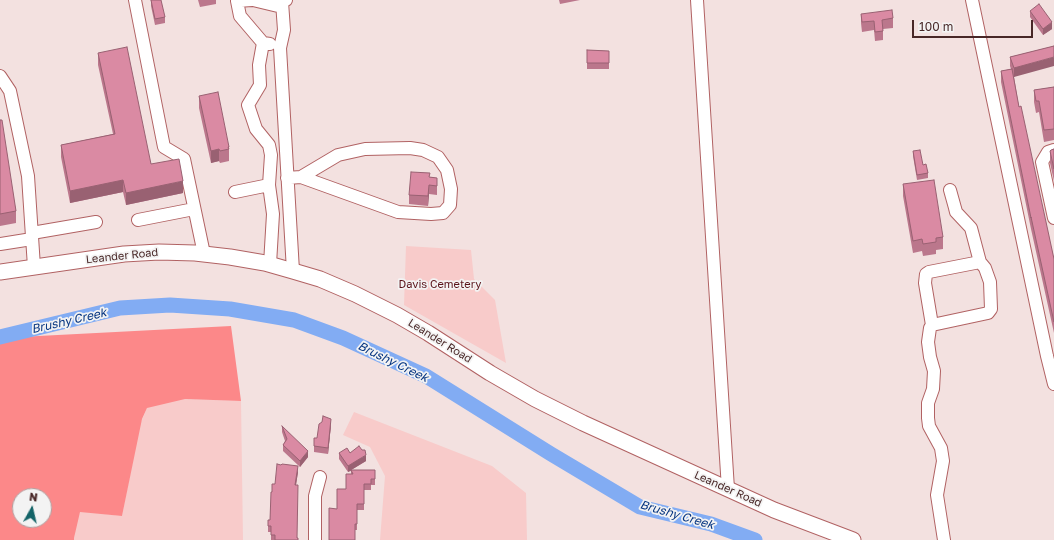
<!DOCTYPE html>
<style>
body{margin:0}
#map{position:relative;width:1054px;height:540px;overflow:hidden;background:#f3e1e0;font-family:"Golos Text",sans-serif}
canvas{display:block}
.north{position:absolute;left:12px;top:488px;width:40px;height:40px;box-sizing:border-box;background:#f3f3f3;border:1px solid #afa1a1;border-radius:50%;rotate:8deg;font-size:11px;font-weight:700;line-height:16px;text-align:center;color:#482727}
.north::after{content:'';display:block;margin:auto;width:14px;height:18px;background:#136367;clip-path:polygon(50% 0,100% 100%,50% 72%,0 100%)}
.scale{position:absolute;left:912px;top:20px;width:121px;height:18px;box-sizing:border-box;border:2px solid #482727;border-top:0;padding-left:5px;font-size:12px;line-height:14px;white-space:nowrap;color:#482727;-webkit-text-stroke:3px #f3f3f3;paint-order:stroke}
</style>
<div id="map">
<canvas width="1054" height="540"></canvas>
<div class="north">N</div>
<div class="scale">100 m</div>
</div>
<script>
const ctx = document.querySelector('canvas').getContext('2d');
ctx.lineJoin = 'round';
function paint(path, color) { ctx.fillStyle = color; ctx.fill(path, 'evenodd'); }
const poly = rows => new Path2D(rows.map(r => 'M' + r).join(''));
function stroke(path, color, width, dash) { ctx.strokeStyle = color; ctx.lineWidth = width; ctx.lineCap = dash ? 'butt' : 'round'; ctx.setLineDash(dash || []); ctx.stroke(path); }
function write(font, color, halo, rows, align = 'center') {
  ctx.font = font + ' "Golos Text",sans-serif'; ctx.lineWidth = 3.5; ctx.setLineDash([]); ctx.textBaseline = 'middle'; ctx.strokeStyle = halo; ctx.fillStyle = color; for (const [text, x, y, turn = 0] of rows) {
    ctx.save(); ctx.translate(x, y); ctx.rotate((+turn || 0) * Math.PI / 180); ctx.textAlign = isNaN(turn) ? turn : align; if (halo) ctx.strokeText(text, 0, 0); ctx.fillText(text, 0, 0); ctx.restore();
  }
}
const green = poly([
 [406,246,471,250,474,279,495,300,506,363,404,305],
 [151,399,185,399,241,401,243,540,74,540,74,538,76,525,80,511,122,516,140,424],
 [354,412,492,466,526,493,527,540,380,540,385,476,370,447,343,435]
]);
const forest = poly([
 [231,326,241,401,185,399,147,408,142,419,122,516,80,512,74,538,74,540,0,540,0,338],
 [20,496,44,496,44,520,20,520]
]);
const river = poly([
 [0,337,120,308,170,305,230,309,294,320,343,338,426,376,551,454,640,507,711,524,755,540]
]);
const minor = poly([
 [135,0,164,147,184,159,204,254],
 [252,0,237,1,240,16,263,43,270,44],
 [253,0,282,7],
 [286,0,282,2,284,30,280,48,293,271],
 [697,0,728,489],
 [972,0,1047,356,1054,384],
 [263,43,259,65,260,85,248,105,256,129,269,145,271,155,269,185],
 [0,76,10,91,28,176,34,267],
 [1054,150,1048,152,1042,162,1054,218],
 [287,178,301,177,338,155,365,149,410,148,423,150,438,157,447,170,451,189,450,205,443,213,431,214,398,212,301,177],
 [950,190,955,208,956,212,971,228,980,262],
 [235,192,269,185,273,214,270,264],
 [138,220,194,209],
 [32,233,96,222],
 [0,244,32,239],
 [932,325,988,313,991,309,990,282,985,268,980,262,929,272,926,274,925,283,932,325,930,328,928,342,930,357,934,371,933,389,928,403,928,418,929,426,941,448,943,461,937,495,944,540],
 [315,540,315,496,320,477]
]);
const major = poly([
 [0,272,124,254,159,252,195,253,230,257,265,263,293,271,320,279,355,294,397,315,428,333,490,373,535,399,583,423,774,510,853,540]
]);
const wall = poly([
 [151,0,165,17,165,23,155,25,151,6],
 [198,0,216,0,216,4,200,7],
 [559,0,580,0,560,4],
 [1030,11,1052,29,1043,35,1030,17],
 [861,14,893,18,893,28,883,29,883,40,875,41,874,30,862,32,861,23],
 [1054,46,1014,77,1019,107,1054,259,1054,333,1031,229,1001,82,1001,71,1011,69,1010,66,1010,57],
 [587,50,609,51,609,69,587,69],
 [98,53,151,164,183,193,126,205,123,192,70,203,61,157,61,145,113,134,98,65],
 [1054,87,1054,140,1044,142,1039,112,1036,113,1034,102,1034,90],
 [199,96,229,147,229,161,220,163,219,161,211,163,199,108],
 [0,120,16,211,16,223,0,226],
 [1054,149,1054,181,1050,163,1050,151],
 [913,151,923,165,928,173,928,178,917,180,913,156],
 [430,177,437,178,437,195,429,194,428,206,409,204,409,195],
 [903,184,943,237,943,249,936,250,936,254,923,256,922,251,913,253,903,196],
 [331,425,328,454,314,452,314,446],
 [282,426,308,457,300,467,283,451,283,445,285,441,282,432],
 [339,453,350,453,366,461,351,470,375,470,375,485,371,485,371,490,364,490,364,510,357,510,357,530,355,530,337,509,346,489,351,474,351,471,348,472,339,459],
 [298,472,296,485,297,538,298,540,271,540,271,532,268,532,268,520,270,520,272,492,275,484]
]);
const shadedWall = poly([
 [1052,22,1052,29,1043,35,1043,29],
 [1054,57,1054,66,1014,77,1014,68],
 [219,149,219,161,211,163,211,151],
 [123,180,123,192,70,203,70,191],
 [183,181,183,193,126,205,126,193],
 [429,185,429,194,428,206,428,196],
 [331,419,331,425,328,454,328,448],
 [308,451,308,457,300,467,300,461],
 [366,455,366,461,348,472,348,466],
 [298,466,298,472,295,491,295,485]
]);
const building = poly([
 [151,0,161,0,165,17,155,19,151,0],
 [1039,4,1052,22,1043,29,1030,11,1039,4],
 [892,10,893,18,882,20,883,31,875,32,874,21,862,22,861,14,892,10],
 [1054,46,1054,57,1014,68,1010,57,1054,46],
 [127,47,151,164,179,159,183,181,126,193,123,180,70,191,61,145,115,134,98,53,127,47],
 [587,50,609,51,609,63,587,63,587,50],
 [1012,69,1019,107,1021,106,1054,259,1054,322,1031,217,1031,218,1001,71,1012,69],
 [1054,87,1054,129,1044,130,1039,101,1036,101,1034,90,1054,87],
 [218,92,229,147,228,147,229,149,220,151,219,149,211,151,199,96,218,92],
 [0,120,2,120,16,211,0,214,0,120],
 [1054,149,1054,169,1050,151,1051,150,1054,149],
 [920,150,923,165,926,164,928,173,917,175,913,151,920,150],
 [411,172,430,173,429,177,437,178,437,186,429,185,428,196,409,195,411,172],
 [934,180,943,237,936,238,936,242,923,244,922,239,913,241,903,184,934,180],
 [323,416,331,419,328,448,314,446,314,438,317,438,319,424,322,422,323,416],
 [282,426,308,451,300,461,283,445,287,439,282,426],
 [359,446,362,450,365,450,366,455,348,466,339,453,347,448,350,453,359,446],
 [277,464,281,465,282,464,298,466,295,485,298,485,297,538,298,538,298,540,275,540,275,535,271,535,271,526,268,526,268,520,270,520,271,492,272,492,272,484,275,484,277,464],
 [351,470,375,470,375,479,371,479,371,484,364,484,364,504,357,504,357,524,355,524,355,540,329,540,329,508,337,509,337,489,346,489,346,474,353,474,351,470]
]);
const streetNames = [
 ["Leander Road",122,256,-6],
 ["Leander Road",440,341,32],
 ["Leander Road",728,489,24]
];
const parkNames = [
 ["Davis Cemetery",440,285]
];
const waterNames = [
 ["Brushy Creek",69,321,-13],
 ["Brushy Creek",393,362,26],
 ["Brushy Creek",677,515,16]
];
paint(green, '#f8cbca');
paint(forest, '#fc8889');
stroke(river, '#82acf3', 15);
stroke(minor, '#b16263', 14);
stroke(major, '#b16263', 17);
stroke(minor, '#fff', 12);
stroke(major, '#fff', 15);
paint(wall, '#bb778c');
paint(shadedWall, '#996172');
paint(building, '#da8aa3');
stroke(building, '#996172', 1);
write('11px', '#482727', '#f3f3f3', streetNames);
write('11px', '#5b131a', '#f3f3f3', parkNames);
write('italic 12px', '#063581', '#f3f3f3', waterNames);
</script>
